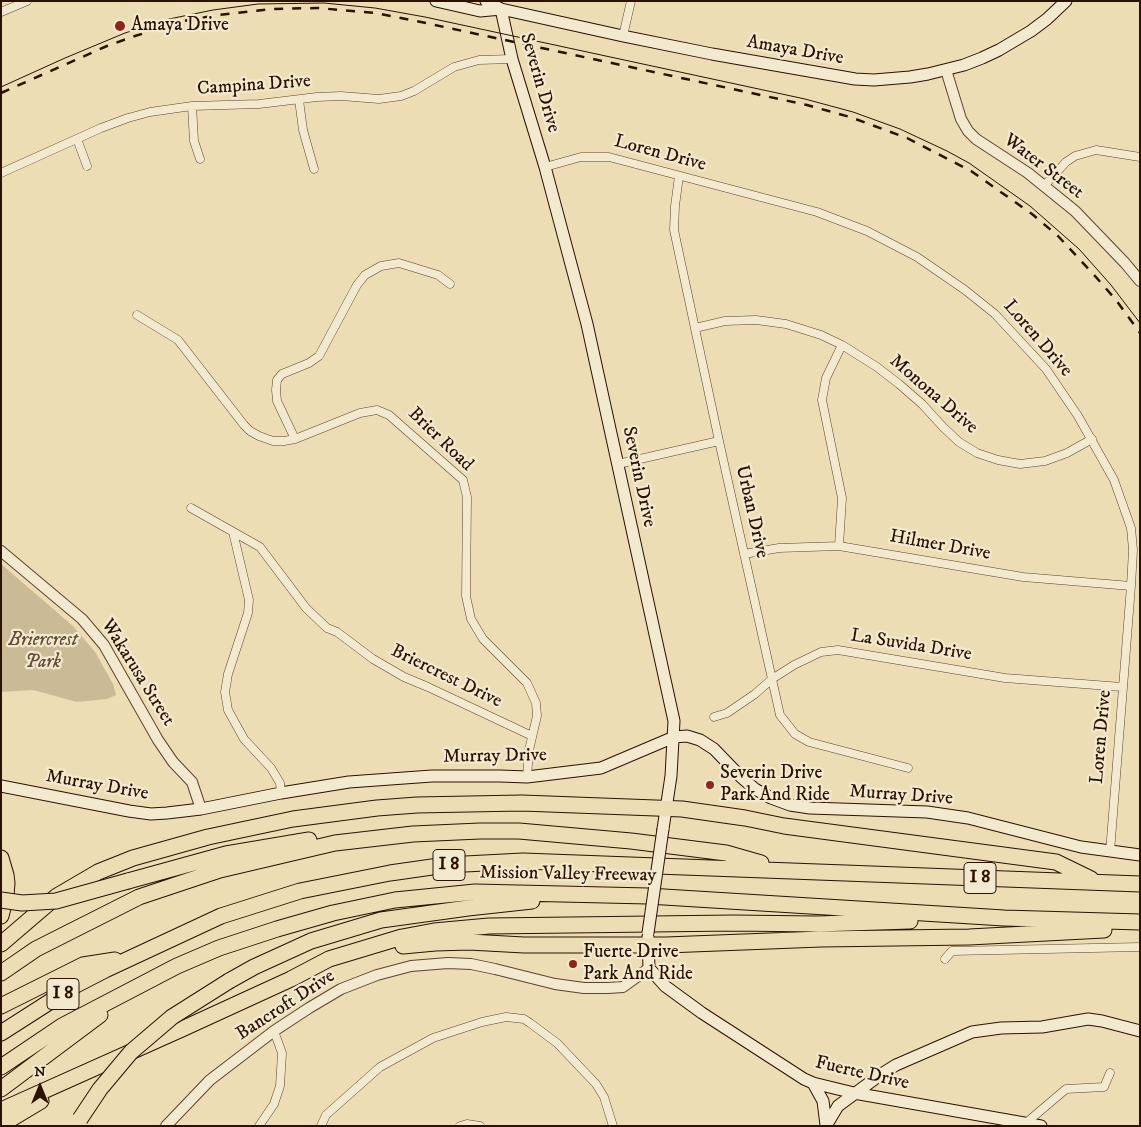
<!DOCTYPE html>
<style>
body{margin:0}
#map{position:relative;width:1141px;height:1127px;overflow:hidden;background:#ecddb5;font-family:"IM FELL DW Pica",serif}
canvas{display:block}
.frame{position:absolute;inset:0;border:2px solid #2b1100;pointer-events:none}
.north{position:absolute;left:15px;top:1062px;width:50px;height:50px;-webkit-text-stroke:4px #f3e9cf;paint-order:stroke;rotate:0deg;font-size:14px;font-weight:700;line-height:20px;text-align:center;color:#2b1100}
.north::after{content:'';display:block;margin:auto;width:18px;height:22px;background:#2b1100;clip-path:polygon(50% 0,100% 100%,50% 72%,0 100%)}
</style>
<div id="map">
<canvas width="1141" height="1127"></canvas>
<div class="frame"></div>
<div class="north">N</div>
</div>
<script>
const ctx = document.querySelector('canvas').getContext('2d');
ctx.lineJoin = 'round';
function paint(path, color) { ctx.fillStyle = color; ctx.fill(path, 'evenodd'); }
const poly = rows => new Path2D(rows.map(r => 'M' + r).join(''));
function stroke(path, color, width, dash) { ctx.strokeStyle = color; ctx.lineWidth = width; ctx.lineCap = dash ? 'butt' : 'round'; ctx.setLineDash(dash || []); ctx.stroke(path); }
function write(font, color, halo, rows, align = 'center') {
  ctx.font = font + ' "IM FELL DW Pica",serif'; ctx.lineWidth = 4.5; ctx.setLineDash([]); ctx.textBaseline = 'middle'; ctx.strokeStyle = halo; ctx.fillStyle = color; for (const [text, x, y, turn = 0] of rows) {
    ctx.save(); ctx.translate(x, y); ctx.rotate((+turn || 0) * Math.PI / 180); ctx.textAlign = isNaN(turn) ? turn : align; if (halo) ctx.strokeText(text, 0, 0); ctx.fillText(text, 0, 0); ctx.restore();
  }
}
const green = poly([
 [1,564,73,626,95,652,113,684,116,695,107,699,77,702,33,690,1,692]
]);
const minor = poly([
 [1,12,27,1],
 [623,36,631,1],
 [299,100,303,130,314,169],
 [192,106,194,141,200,159],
 [77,139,87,166],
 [545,167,581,157,609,157,817,212,867,231,917,257,965,290,995,314,1046,369,1078,416,1114,480,1131,528,1133,550,1131,586,1110,852],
 [1,173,101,128,128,118,150,112,192,106,259,104,317,97,341,96,379,99,401,96,414,91,454,67,479,60,512,59],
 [679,176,675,206,674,230,719,441,780,715,795,734,809,742,908,768],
 [1044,186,1066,162,1075,156,1096,150,1140,157],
 [137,315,178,340,244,425,250,431,259,436,273,441,284,441,295,439,360,413,377,410,389,415,463,480,467,497,466,596,471,619,483,639,527,683,536,703,537,716,529,750,527,777],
 [695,328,725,321,756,320,786,324,821,335,842,345,877,367,899,384,922,404,943,427,959,442,977,453,998,460,1020,464,1045,461,1067,453,1092,439],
 [295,439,277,401,276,390,277,380,282,374,309,363,319,356,357,285,365,275,381,266,399,263,438,275,450,284],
 [618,464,719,441],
 [191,508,260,547,306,608,327,628,337,632,373,659,404,677,428,687,532,736],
 [233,532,249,600,248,613,228,674,225,692,228,710,244,739,271,768,280,783,281,793],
 [839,546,842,498,822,400,826,378,842,345],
 [744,554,779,548,839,546,1023,577,1131,586],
 [714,717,727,713,755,694,772,679,794,665,821,652,838,650,1005,678,1122,687],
 [945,959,952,951,1140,947],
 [1026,1123,1066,1089,1104,1087,1110,1073],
 [259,1126,274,1104,280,1086,282,1053,274,1031],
 [321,1126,326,1115,380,1067,433,1038,482,1022,506,1017,524,1019,530,1023,557,1043,596,1084,604,1097,613,1126],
 [460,1126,467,1124,480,1126]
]);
const tertiary = poly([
 [946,70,961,119,968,131,976,139,1028,173,1075,211,1125,263,1140,281],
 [1,551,82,619,104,645,158,740,173,762,192,782,201,809],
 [166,1126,210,1080,274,1031,309,1008,341,989,377,975,411,966,448,963,471,964,495,969,555,984,584,988,608,988,623,987,649,968]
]);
const secondary = poly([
 [436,1,480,11,501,9],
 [486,1,501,9,623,36,712,54,855,79,874,80,910,77,928,74,964,65,982,58,999,50,1031,31,1047,19,1066,1],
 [501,9,512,59,545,167,587,324,674,721,671,776,663,829],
 [1,786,129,811,151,814,167,813,201,809,281,793,349,782,432,776,500,776,527,777,601,768,674,737,687,736,700,740,714,749,741,777,755,789,771,798,790,805,810,808,927,812,968,818,1081,847,1140,855],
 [648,937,649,968,665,986,702,1013,804,1079,813,1083,854,1093,1041,1126],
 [813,1083,823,1101,826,1125],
 [826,1126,838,1106,880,1075,896,1065,972,1032,1001,1028,1042,1027,1088,1019,1102,1021,1140,1031]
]);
const motorway = poly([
 [1,858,6,875,7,883,6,896,1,916],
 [128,881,226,854,309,840],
 [1,944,57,896,98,872,133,858,208,837,293,819,377,808,417,805,522,803,682,809,745,818,784,826,1056,862,1091,879],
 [403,946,435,943,469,942,524,945,666,945,821,939,969,937,1104,930],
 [1,973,36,949,139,897,220,870,335,843,413,834,480,831,519,831,631,841,726,853,761,863],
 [229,981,254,967,311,941,381,920,468,908,532,901],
 [1,1006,83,965,115,960],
 [1,1033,76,985,105,970,221,916,300,891,390,873,446,865,523,861,1140,884],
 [1,1067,62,1026,177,966,219,948,277,929,333,913,395,900,475,892,648,896,1004,918,1140,922],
 [1,1089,100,1015],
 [1,1110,182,1029,291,979,329,959,402,937,434,931,489,926,733,923,817,924,910,921],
 [1,1125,41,1101]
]);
const tram = poly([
 [1,87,65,58,125,33,169,19,213,10,258,4,324,3,375,8,425,17,805,99,853,112,900,129,947,151,969,163,1030,206,1079,249,1111,285,1140,323]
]);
const rail = poly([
 [1,93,107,46,132,37,183,21,218,15,273,9,318,8,376,13,421,22,807,105,850,117,907,138,971,171,1032,214,1058,236,1095,276,1116,300,1140,333]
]);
const secondaryBridge = poly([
 [648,933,663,829]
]);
const motorwayBridge = poly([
 [1,900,22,903,56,901,128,881],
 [80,1119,100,1089,131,1052,172,1017,229,981]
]);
const markers = [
 [120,26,6,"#8f2418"],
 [710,785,5,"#8f2418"],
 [573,964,5,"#8f2418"]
];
const shields = [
 [449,865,32],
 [980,878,32],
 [63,994,32]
];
const shieldNames = [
 ["I 8",449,865],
 ["I 8",980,878],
 ["I 8",63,994]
];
const poiNames = [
 ["Amaya Drive",131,26],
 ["Severin Drive",720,774],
 ["Park And Ride",720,796],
 ["Fuerte Drive",583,953],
 ["Park And Ride",583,975]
];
const streetNames = [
 ["Amaya Drive",795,51,10],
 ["Severin Drive",539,83,74],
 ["Campina Drive",254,86,-4],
 ["Loren Drive",660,154,15],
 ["Water Street",1043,167,37],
 ["Loren Drive",1037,339,49],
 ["Monona Drive",933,395,41],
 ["Brier Road",440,440,44],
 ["Severin Drive",638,477,78],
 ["Urban Drive",751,512,77],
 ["Hilmer Drive",940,546,10],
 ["La Suvida Drive",911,646,9],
 ["Wakarusa Street",137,673,58],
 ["Briercrest Drive",446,677,26],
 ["Loren Drive",1102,737,-85],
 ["Murray Drive",495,757,-1],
 ["Murray Drive",97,786,10],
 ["Murray Drive",901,796,4],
 ["Mission Valley Freeway",568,875,1],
 ["Bancroft Drive",286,1006,-33],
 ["Fuerte Drive",862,1074,13]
];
const parkNames = [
 ["Briercrest",43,641],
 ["Park",43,663]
];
paint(green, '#cbba96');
stroke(minor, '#5b442d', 9);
stroke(tertiary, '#5b442d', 12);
stroke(secondary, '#2b1100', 13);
stroke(motorway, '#2b1100', 17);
stroke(minor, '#f3e9cf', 8);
stroke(tertiary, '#f3e9cf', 10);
stroke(secondary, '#f3e9cf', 11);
stroke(motorway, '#ecddb5', 15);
stroke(tram, '#2b1100', 1);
stroke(rail, '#2b1100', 2.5, [9, 9]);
stroke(secondaryBridge, '#2b1100', 13, []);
stroke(motorwayBridge, '#2b1100', 17, []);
stroke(secondaryBridge, '#f3e9cf', 11);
stroke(motorwayBridge, '#ecddb5', 15);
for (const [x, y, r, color] of markers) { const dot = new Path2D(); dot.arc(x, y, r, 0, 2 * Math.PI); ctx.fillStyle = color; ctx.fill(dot); stroke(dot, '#f3e9cf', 2); }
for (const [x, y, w] of shields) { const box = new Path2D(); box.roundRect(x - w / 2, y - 15.5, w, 31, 4); ctx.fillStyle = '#f3e9cf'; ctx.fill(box); stroke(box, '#2b1100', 1); }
write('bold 18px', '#2b1100', null, shieldNames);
write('19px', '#2b1100', '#f3e9cf', poiNames, 'left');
write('19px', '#2b1100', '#f3e9cf', streetNames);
write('italic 19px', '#634c34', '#f3e9cf', parkNames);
</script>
